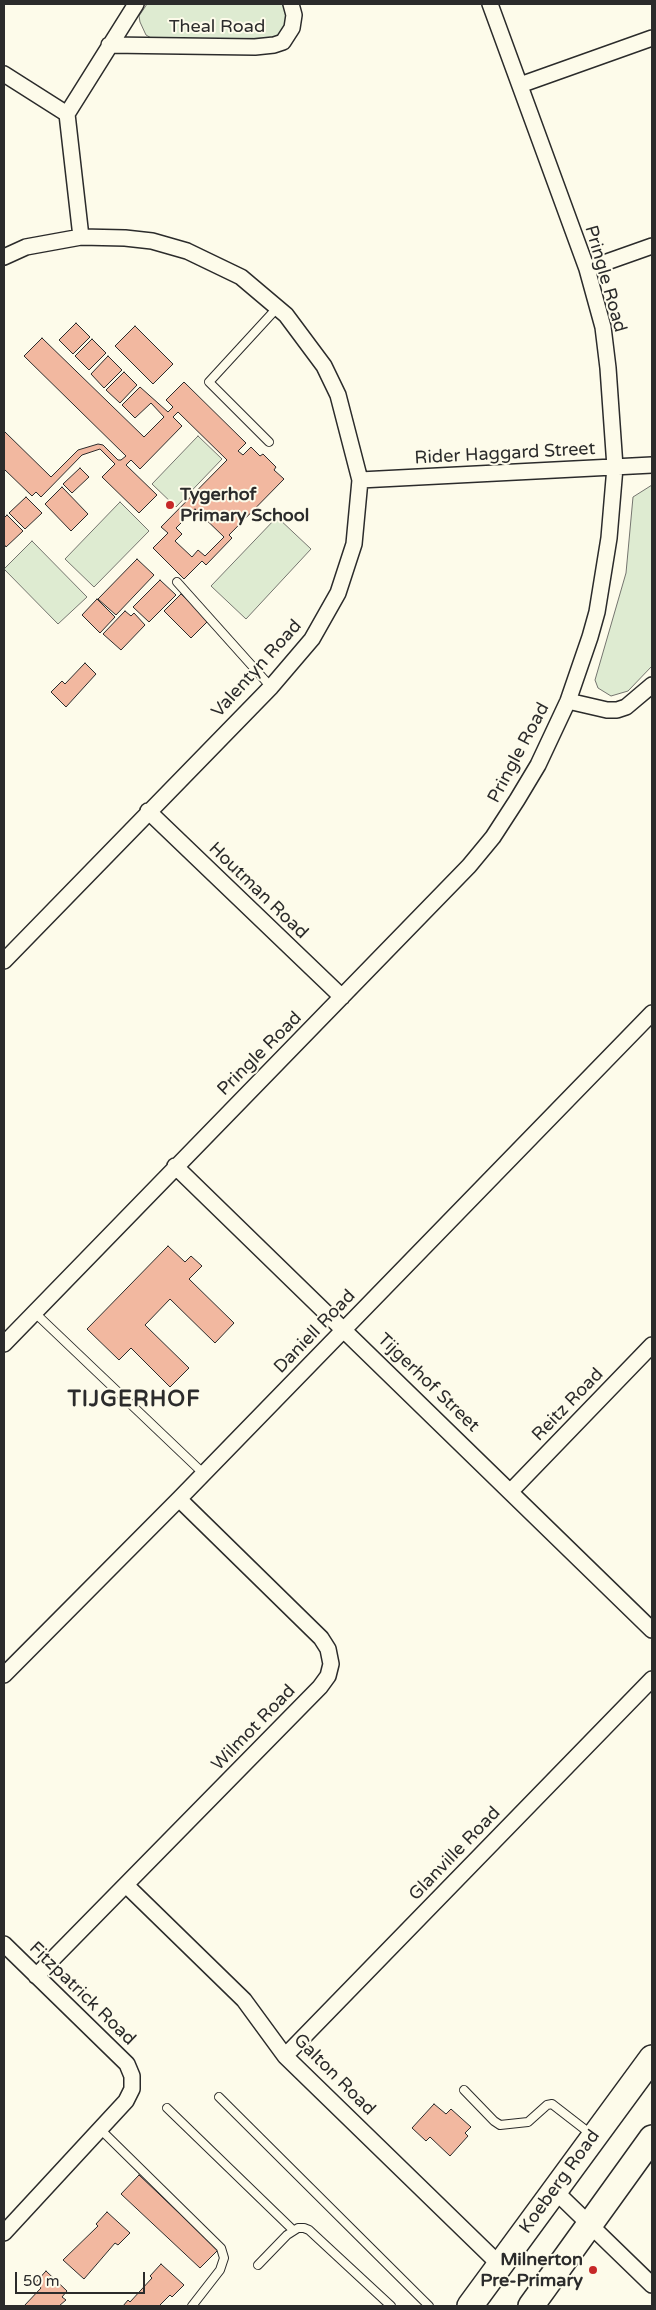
<!DOCTYPE html>
<style>
body{margin:0}
#map{position:relative;width:656px;height:2310px;overflow:hidden;background:#fdfbea;font-family:"Varela Round",sans-serif}
canvas{display:block}
.frame{position:absolute;inset:0;border:5px solid #2b2b2b;pointer-events:none}
.scale{position:absolute;left:15px;top:2272px;width:130px;height:22px;box-sizing:border-box;border:2px solid #2b2b2b;border-top:0;padding-left:6px;font-size:15px;line-height:18px;white-space:nowrap;color:#2b2b2b;-webkit-text-stroke:4px #fdfbea;paint-order:stroke}
</style>
<div id="map">
<canvas width="656" height="2310"></canvas>
<div class="frame"></div>
<div class="scale">50 m</div>
</div>
<script>
const ctx = document.querySelector('canvas').getContext('2d');
ctx.lineJoin = 'round';
function paint(path, color) { ctx.fillStyle = color; ctx.fill(path, 'evenodd'); }
const poly = rows => new Path2D(rows.map(r => 'M' + r).join(''));
function stroke(path, color, width, dash) { ctx.strokeStyle = color; ctx.lineWidth = width; ctx.lineCap = dash ? 'butt' : 'round'; ctx.setLineDash(dash || []); ctx.stroke(path); }
function write(font, color, halo, rows, align = 'center') {
  ctx.font = font + ' "Varela Round",sans-serif'; ctx.lineWidth = 4; ctx.setLineDash([]); ctx.textBaseline = 'middle'; ctx.strokeStyle = halo; ctx.fillStyle = color; for (const [text, x, y, turn = 0] of rows) {
    ctx.save(); ctx.translate(x, y); ctx.rotate((+turn || 0) * Math.PI / 180); ctx.textAlign = isNaN(turn) ? turn : align; if (halo) ctx.strokeText(text, 0, 0); ctx.fillText(text, 0, 0); ctx.restore();
  }
}
const green = poly([
 [147,4,285,4,290,21,280,35,273,38,160,40,153,39,146,35,140,22,139,16,147,4],
 [198,436,222,459,176,507,152,484,198,436],
 [652,485,652,666,628,691,611,696,598,688,595,680,626,573,633,497,652,485],
 [120,502,149,531,94,587,65,559,120,502],
 [277,517,311,549,246,619,211,586,277,517],
 [32,541,87,597,58,624,4,569,32,541]
]);
const building = poly([
 [76,323,90,337,73,354,59,340,76,323],
 [135,326,173,364,153,384,115,346,135,326],
 [42,338,144,437,164,417,151,403,135,418,122,405,140,387,168,412,173,407,166,400,184,382,246,443,238,451,243,455,251,447,260,456,263,454,276,467,274,470,284,479,229,535,232,538,206,565,202,561,184,579,153,548,168,533,161,527,227,460,178,412,173,417,182,426,140,469,131,460,126,465,157,495,139,513,102,477,115,464,100,449,82,455,41,497,36,492,32,496,4,469,4,431,51,477,78,450,98,444,103,445,118,460,121,460,126,456,24,356,42,338],
 [195,509,224,537,205,556,198,550,192,557,175,541,182,534,176,528,195,509],
 [92,339,106,353,89,370,75,356,92,339],
 [108,356,122,370,104,388,91,374,108,356],
 [124,372,137,385,120,403,106,390,124,372],
 [80,468,89,477,72,493,63,484,80,468],
 [62,487,88,514,71,531,45,504,62,487],
 [26,497,42,513,25,529,9,513,26,497],
 [7,515,23,531,6,547,4,544,4,518,7,515],
 [137,559,154,575,116,615,98,599,137,559],
 [160,580,176,595,149,622,133,607,160,580],
 [181,594,209,620,191,638,164,611,181,594],
 [97,599,115,617,100,633,82,615,97,599],
 [125,611,131,616,134,613,145,625,121,650,103,634,125,611],
 [85,663,96,674,66,707,51,692,62,681,65,684,85,663],
 [168,1246,185,1262,191,1256,202,1266,189,1279,234,1323,215,1343,170,1299,145,1325,189,1368,170,1387,131,1348,119,1360,87,1329,168,1246],
 [434,2104,446,2114,451,2109,471,2127,465,2133,468,2136,450,2156,430,2137,426,2141,412,2128,434,2104],
 [139,2175,218,2250,200,2268,121,2194,139,2175],
 [107,2212,130,2233,118,2245,115,2243,84,2279,63,2260,98,2226,96,2224,107,2212],
 [161,2264,184,2285,172,2297,170,2295,159,2306,123,2306,128,2300,130,2302,152,2278,150,2276,161,2264],
 [46,2271,67,2291,62,2297,66,2300,59,2306,24,2306,41,2288,36,2282,46,2271]
]);
const lane = poly([
 [269,442,209,382,277,308],
 [177,582,271,687],
 [34,1312,204,1474],
 [464,2090,494,2121,500,2125,528,2122,547,2105,552,2104,592,2135],
 [219,2097,429,2306],
 [167,2108,293,2230],
 [101,2130,221,2248,224,2258,220,2270,192,2306],
 [258,2265,287,2235,298,2228,304,2228,309,2230,391,2306]
]);
const street = poly([
 [109,45,255,47,274,45,283,42,292,28,294,15,291,4],
 [4,74,67,114],
 [520,85,652,38],
 [81,237,67,114,136,4],
 [4,257,26,247,81,237,125,238,152,241,187,251,241,277,286,315,324,366,338,395,360,480,354,544,338,593,312,639,271,687,4,961],
 [587,269,652,246],
 [360,480,652,465],
 [568,701,607,710,617,710,626,707,652,685],
 [148,811,342,997],
 [175,1166,652,1630],
 [4,1344,469,866,493,837,517,800,538,765,568,701,590,637,597,612,609,538,615,467,608,368,603,327,587,269,490,4],
 [511,1491,652,1345],
 [4,1675,179,1499,652,1013],
 [126,1885,244,2000,285,2056,500,2265],
 [4,1944,127,2064,132,2076,132,2089,126,2101,4,2233],
 [36,1976,320,1687,328,1676,331,1664,328,1649,321,1638,179,1499],
 [285,2056,652,1679],
 [554,2190,652,2285]
]);
const primary = poly([
 [470,2306,652,2058],
 [531,2306,652,2138]
]);
const markers = [
 [170,505,5,"#c62828"],
 [593,2270,5,"#c62828"]
];
const streetNames = [
 ["Theal Road",217,27],
 ["Pringle Road",605,279,74],
 ["Rider Haggard Street",505,454,-3],
 ["Valentyn Road",257,669,-48],
 ["Pringle Road",519,753,-62],
 ["Houtman Road",258,891,44],
 ["Pringle Road",260,1054,-45],
 ["Daniell Road",315,1332,-46],
 ["Tijgerhof Street",428,1383,44],
 ["Reitz Road",568,1405,-46],
 ["Wilmot Road",254,1728,-46],
 ["Glanville Road",455,1854,-46],
 ["Fitzpatrick Road",82,1994,44],
 ["Galton Road",334,2075,45],
 ["Koeberg Road",560,2182,-54]
];
const poiNames = [
 ["Tygerhof",180,495],
 ["Primary School",180,516],
 ["Milnerton",583,2260,"right"],
 ["Pre-Primary",583,2281,"right"]
];
const districtNames = [
 ["TIJGERHOF",134,1400]
];
paint(green, '#deebd1');
stroke(green, '#74746e', 1);
paint(building, '#f2b8a0');
stroke(building, '#2b2b2b', 1);
stroke(lane, '#2b2b2b', 10);
stroke(street, '#2b2b2b', 18);
stroke(primary, '#2b2b2b', 28);
stroke(lane, '#fdfbea', 8);
stroke(street, '#fdfbea', 15);
stroke(primary, '#fdfbea', 25);
for (const [x, y, r, color] of markers) { const dot = new Path2D(); dot.arc(x, y, r, 0, 2 * Math.PI); ctx.fillStyle = color; ctx.fill(dot); stroke(dot, '#fdfbea', 2); }
write('18px', '#2b2b2b', '#fdfbea', streetNames);
write('bold 18px', '#2b2b2b', '#fdfbea', poiNames, 'left');
ctx.letterSpacing = '1px';
write('bold 22px', '#2b2b2b', '#fdfbea', districtNames);
ctx.letterSpacing = '0px';
</script>
